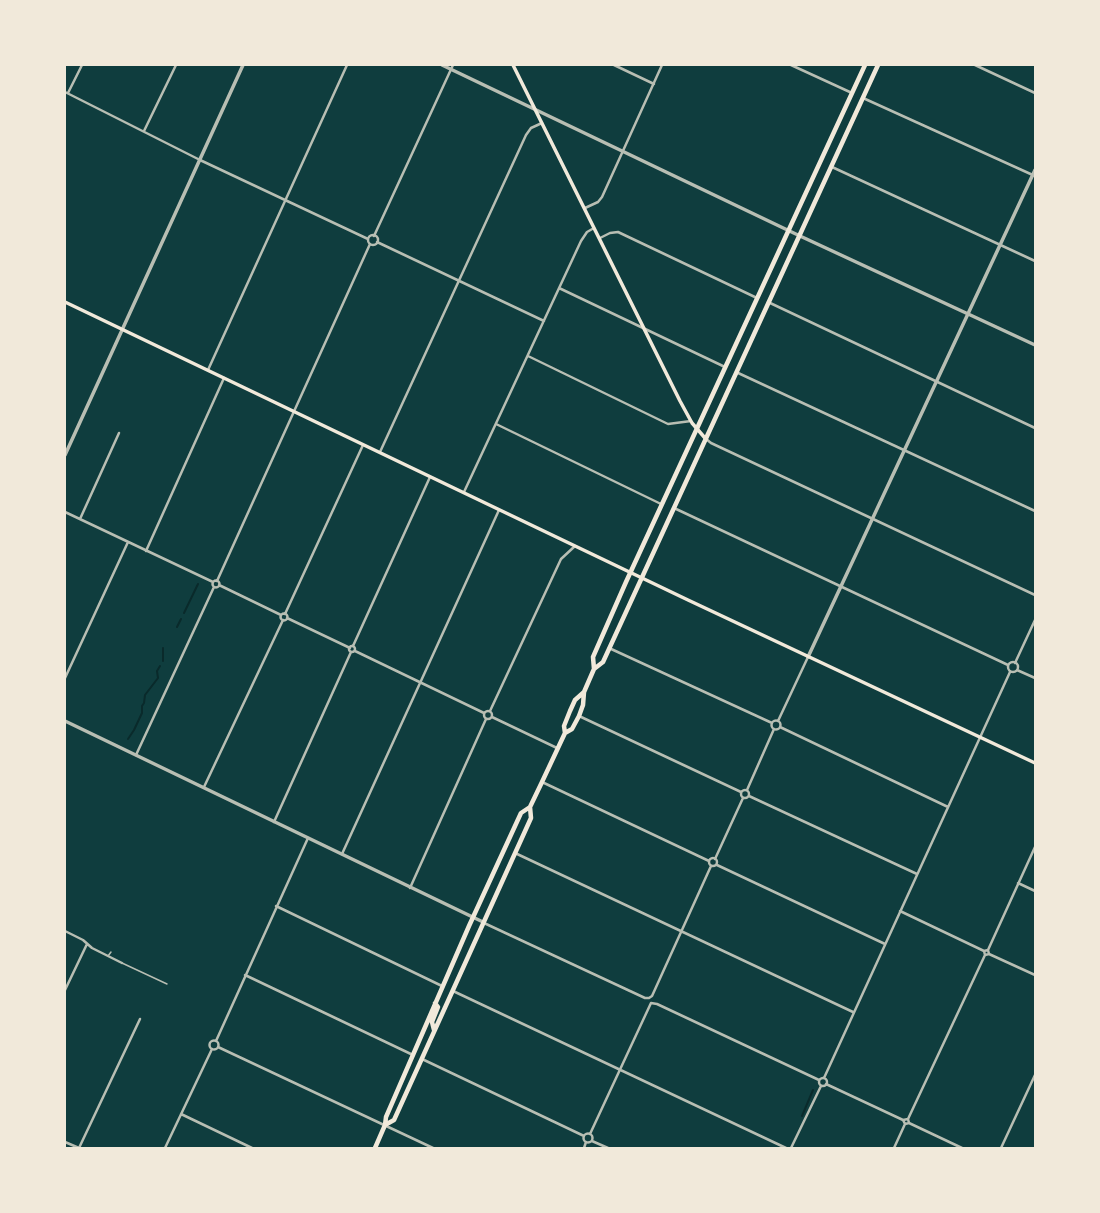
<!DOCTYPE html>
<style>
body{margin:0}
#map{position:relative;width:1100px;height:1213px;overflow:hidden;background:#0f3d3e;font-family:"Crimson Pro",serif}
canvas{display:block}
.frame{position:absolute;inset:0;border:66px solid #f1e9da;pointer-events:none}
</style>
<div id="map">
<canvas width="1100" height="1213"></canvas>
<div class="frame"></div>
</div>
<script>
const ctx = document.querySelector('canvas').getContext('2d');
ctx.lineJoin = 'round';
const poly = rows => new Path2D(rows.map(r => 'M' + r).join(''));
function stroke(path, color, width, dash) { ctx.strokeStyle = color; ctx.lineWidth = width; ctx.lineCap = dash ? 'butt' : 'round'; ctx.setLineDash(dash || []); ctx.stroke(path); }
const stream = poly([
 [184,613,198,584],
 [177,627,181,619],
 [163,661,163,648],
 [128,739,134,730,142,713,142,706,144,703,145,695,158,678,157,671,160,666],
 [802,1116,813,1090]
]);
const service = poly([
 [108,956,111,952],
 [122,963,167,984]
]);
const minor = poly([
 [614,65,654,84],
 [791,65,852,93],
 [975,65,1035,93],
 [65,92,200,160,368,239],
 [68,93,82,65],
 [863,98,1035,176],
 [144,131,176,65],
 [832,167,1035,261],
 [585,208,598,202,602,197,662,65],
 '368 240a5 5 0 1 1 10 0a5 5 0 1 1-10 0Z',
 [374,236,453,65],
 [600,238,610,233,618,232,757,298],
 [377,242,544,321],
 [559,288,725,367],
 [768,302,1035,428],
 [528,356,668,424,691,421],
 [208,370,347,65],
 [736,372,1035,511],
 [496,424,661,504],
 [705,438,711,443,1035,595],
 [380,452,526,135,531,128,542,123],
 [464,492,581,241,587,232,594,228],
 [674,508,1008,665],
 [65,512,213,582],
 [80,519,119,433],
 [146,551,224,378],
 '212.5 584a3.5 3.5 0 1 1 7 0a3.5 3.5 0 1 1-7 0Z',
 [217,581,370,244],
 [219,585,281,615],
 '280.5 617a3.5 3.5 0 1 1 7 0a3.5 3.5 0 1 1-7 0Z',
 [285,614,363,445],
 [287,618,350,648],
 [353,646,430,477],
 '349 649a3 3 0 1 1 6 0a3 3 0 1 1-6 0Z',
 [609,648,772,723],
 [355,651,484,713],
 '1008 667a5 5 0 1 1 10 0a5 5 0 1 1-10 0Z',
 [1015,663,1035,620],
 [1017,670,1035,678],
 [65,678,128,542],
 '484 715a4 4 0 1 1 8 0a4 4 0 1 1-8 0Z',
 [490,711,561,559,575,546],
 [579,716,741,792],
 [492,717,557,748],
 '771.5 725a4.5 4.5 0 1 1 9 0a4.5 4.5 0 1 1-9 0Z',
 [778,721,808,657],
 [780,727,948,807],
 [136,755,214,587],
 [542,782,709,861],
 [204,787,283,620],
 '741 794a4 4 0 1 1 8 0a4 4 0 1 1-8 0Z',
 [747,790,774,729],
 [749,796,917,874],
 [274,822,351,652],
 [515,853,853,1012],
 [342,854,499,510],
 '709 862a4 4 0 1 1 8 0a4 4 0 1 1-8 0Z',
 [715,859,743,798],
 [717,865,885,944],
 [1018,883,1035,891],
 [410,888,486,719],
 [276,906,442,986],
 [900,911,984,951,988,950,989,954,985,955,984,951],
 [484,923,645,998,649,998,652,996,711,866],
 [65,931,83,940,92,948,122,963],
 [988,950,1035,847],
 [989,954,1035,975],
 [245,975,413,1055],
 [65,990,87,944],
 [453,991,786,1148],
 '209.5 1045a4.5 4.5 0 1 1 9 0a4.5 4.5 0 1 1-9 0Z',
 [216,1041,308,838],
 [218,1047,433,1148],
 [422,1059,584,1136],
 '819 1082a4 4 0 1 1 8 0a4 4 0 1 1-8 0Z',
 [824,1078,1010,672],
 [826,1084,903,1120,908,1119,909,1123,905,1124,903,1120],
 [181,1114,252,1148],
 [908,1119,985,955],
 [909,1123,962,1148],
 '583.5 1138a4.5 4.5 0 1 1 9 0a4.5 4.5 0 1 1-9 0Z',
 [590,1134,651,1003,657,1004,819,1080],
 [592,1141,608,1148],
 [65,1142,79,1148],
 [79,1148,140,1019],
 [165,1148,212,1049],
 [584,1148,586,1142],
 [791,1148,821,1086],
 [894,1148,905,1124],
 [1001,1148,1035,1075]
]);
const tertiary = poly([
 [442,65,800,236,1035,345],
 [65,455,243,65],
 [808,657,1035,170],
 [65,721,483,922]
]);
const secondary = poly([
 [513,65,680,401,692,423,705,438],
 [65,302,688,600,1035,763]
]);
const trunk = poly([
 [594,669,593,657,626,582,865,65],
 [565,733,564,726,570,711,575,700,584,692],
 [434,1030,432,1022,438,1007,435,1003],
 [385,1125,394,1120,531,818,530,807,542,782,565,733,572,729,579,716,583,705,584,692,594,669,603,662,878,65],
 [375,1148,385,1125,386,1117,469,926,521,813,530,807]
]);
stroke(stream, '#0a2a2b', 2);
stroke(service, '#b8beb3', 1.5);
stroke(minor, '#b8beb3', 2.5);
stroke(tertiary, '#b8beb3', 3.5);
stroke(secondary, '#f1e9da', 3.5);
stroke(trunk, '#f1e9da', 4.5);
</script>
